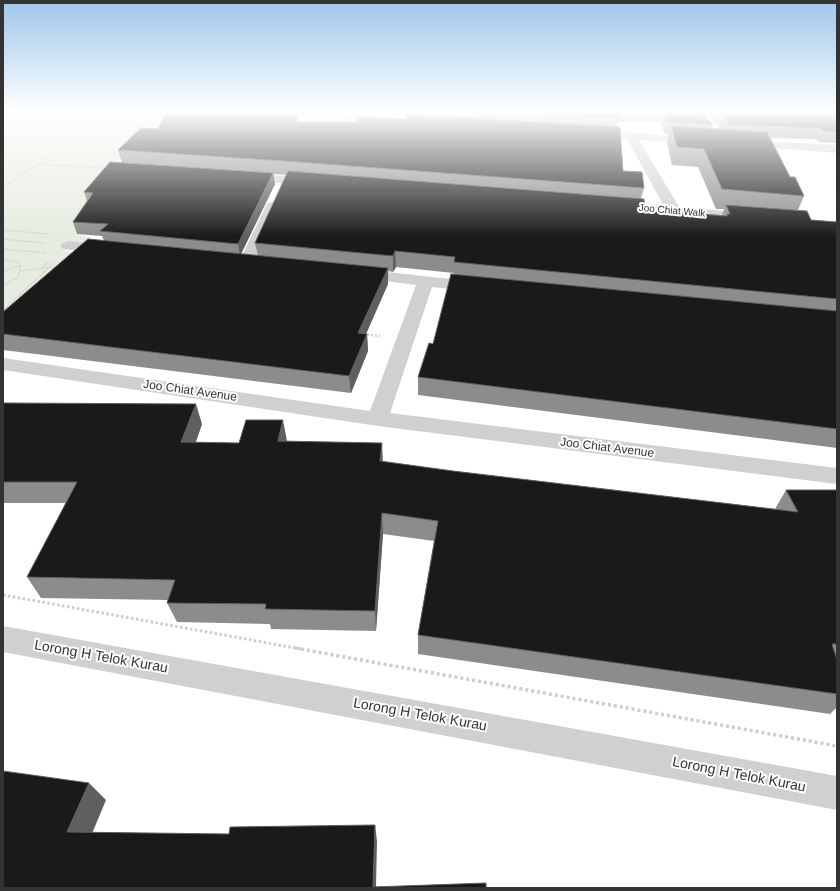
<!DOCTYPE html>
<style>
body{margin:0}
#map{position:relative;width:840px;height:891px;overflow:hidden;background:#fff;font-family:Helvetica,sans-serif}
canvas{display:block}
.frame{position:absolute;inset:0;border:4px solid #333;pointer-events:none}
</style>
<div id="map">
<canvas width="840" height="891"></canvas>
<div class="frame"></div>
</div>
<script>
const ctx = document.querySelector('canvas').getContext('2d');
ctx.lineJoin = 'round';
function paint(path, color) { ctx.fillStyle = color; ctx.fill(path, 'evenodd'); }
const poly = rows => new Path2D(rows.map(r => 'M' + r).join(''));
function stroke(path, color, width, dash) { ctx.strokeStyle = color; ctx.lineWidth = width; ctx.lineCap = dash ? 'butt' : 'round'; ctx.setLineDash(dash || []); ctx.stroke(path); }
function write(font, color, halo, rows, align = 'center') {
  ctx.font = font + ' Helvetica,sans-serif'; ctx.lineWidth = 4; ctx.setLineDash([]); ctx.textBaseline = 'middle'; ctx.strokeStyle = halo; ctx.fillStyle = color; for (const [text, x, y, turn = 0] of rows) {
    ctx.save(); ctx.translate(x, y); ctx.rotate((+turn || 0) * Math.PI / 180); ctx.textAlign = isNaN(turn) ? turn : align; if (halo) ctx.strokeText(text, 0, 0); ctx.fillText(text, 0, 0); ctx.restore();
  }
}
const green = poly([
 [3,112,178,112,120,160,87,204,95,205,76,234,91,238,83,242,74,242,64,251,75,252,3,320]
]);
const pathFar3 = poly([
 [3,121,54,120,67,124,72,129,70,136,64,143,38,164,3,187],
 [51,130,55,134,35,138,30,136,36,132,51,130],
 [3,131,20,132,63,112],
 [3,148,22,141,26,137,21,133],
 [38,164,108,168],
 [3,230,49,234],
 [3,239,44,243],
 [3,249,46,253],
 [3,260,17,262,21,266,18,277,3,285],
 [41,268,50,261],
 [3,271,20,266],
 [21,271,49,267,56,268],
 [3,310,54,263]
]);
const pathFar2 = poly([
 [363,334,380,336]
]);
const pathFar1 = poly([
 [3,595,301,649]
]);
const path = poly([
 [295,648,837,746]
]);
const street = poly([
 [254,112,314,112,387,117,392,120,387,123,259,115,254,112],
 [591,130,701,138,703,140,701,142,697,143,639,140,679,207,751,213,756,214,758,217,756,220,751,221,611,210,609,207,611,204,616,203,664,206,627,139,587,135,585,133,591,130],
 [743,140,837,145,837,153,739,145,737,143,743,140],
 [243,173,315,178,321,182,315,186,238,180,237,177,243,173],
 [273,202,278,203,280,206,255,262,253,265,241,265,239,262,266,206,268,203,273,202],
 [68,241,109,245,114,247,117,250,114,253,109,255,63,249,60,246,63,243,68,241],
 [359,269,478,282,484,283,486,287,484,291,478,292,432,287,390,413,837,468,837,484,378,426,3,370,3,358,370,411,416,285,353,277,351,274,353,271,359,269],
 [3,626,837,776,837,810,3,652,3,626]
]);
const wall = poly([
 [297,112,298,122,356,122,406,119,407,112,702,112,713,125,712,129,720,129,704,112,837,112,837,143,819,142,815,139,770,138,790,177,804,196,798,210,811,220,837,222,837,448,418,395,418,377,433,344,454,273,396,267,393,272,388,271,388,284,366,334,367,334,368,351,351,393,3,350,3,312,104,241,102,236,77,234,73,222,87,201,84,192,122,163,118,150,158,129],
 [618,122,661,122,664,133,669,134,667,143,672,165,698,167,716,209,724,209,722,215,645,210,641,198,644,188,623,171,617,127],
 [273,174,287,175,255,243,258,256,241,254,275,184],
 [3,403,202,424,196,442,239,443,287,442,383,462,453,471,775,509,786,490,837,490,837,707,830,714,418,654,418,635,434,541,383,534,376,631,271,629,270,624,177,622,167,603,168,600,41,598,27,577,66,503,3,503]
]);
const shadedWall = poly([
 [297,112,299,124,296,122],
 [273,173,275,184,240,256,238,244],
 [395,251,396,267,393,272,393,256],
 [388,268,388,284,359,350,358,333],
 [367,334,368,351,351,393,349,376],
 [196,404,202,424,188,463,181,442],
 [283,420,287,441,278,441],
 [382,443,383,464,380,461],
 [382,513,383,534,376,631,375,611],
 [89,783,106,800,86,848,67,832],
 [375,825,377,841,376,888,373,887]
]);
const building = poly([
 [166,112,297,112,296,122,356,122,358,116,406,119,406,114,620,127,623,171,642,172,644,188,284,161,118,150,141,128,158,129,166,112],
 [510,112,618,112,618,119,510,112],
 [664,112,702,112,713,125,667,122,664,112],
 [717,112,837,112,837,132,824,131,820,128,730,125,717,112],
 [671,126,767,132,790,177,795,177,804,196,722,189,704,149,677,147,671,126],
 [110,162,273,173,238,244,100,231,108,224,73,222,93,193,84,192,110,162],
 [288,171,644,199,645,210,727,216,727,214,730,214,726,205,807,211,811,220,837,222,837,299,454,262,455,257,395,251,393,256,255,243,288,171],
 [88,239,388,268,358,333,367,334,349,376,3,334,3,312,88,239],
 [451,274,837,311,837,429,418,377,429,343,433,344,451,274],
 [3,403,196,404,181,442,239,443,246,420,283,420,278,441,382,443,380,461,453,471,798,512,786,490,837,490,837,644,832,644,837,660,837,694,418,635,438,521,382,513,375,611,265,609,266,604,167,603,175,580,27,577,77,482,3,482,3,403],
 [3,771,89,783,67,832,229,834,230,827,375,825,373,887,486,883,486,888,3,888,3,771]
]);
const farStreetnames = [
 ["Joo Chiat Walk",672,211,5]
];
const streetNames = [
 ["Joo Chiat Avenue",190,391,8],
 ["Joo Chiat Avenue",607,448,7]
];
const nearStreetnames = [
 ["Lorong H Telok Kurau",101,657,10],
 ["Lorong H Telok Kurau",420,715,10],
 ["Lorong H Telok Kurau",739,775,11]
];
paint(green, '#e6ecdf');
stroke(pathFar3, '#cdcdcd', 1.5, [1, 1]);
stroke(pathFar2, '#cdcdcd', 2.5, [2, 2]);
stroke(pathFar1, '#cdcdcd', 3, [2.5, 2.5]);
stroke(path, '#cdcdcd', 3.5, [3, 3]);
paint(street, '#d0d0d0');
paint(wall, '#8c8c8c');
paint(shadedWall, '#5f5f5f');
paint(building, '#1a1a1a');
stroke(building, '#5f5f5f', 1);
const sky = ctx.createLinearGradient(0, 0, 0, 237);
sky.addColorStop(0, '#9ec6ea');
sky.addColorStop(0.47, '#fff');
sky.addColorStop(1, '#ffffff00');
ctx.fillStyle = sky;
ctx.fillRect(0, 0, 840, 237);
write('10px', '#333', '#fff', farStreetnames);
write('12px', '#333', '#fff', streetNames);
write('14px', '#333', '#fff', nearStreetnames);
</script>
